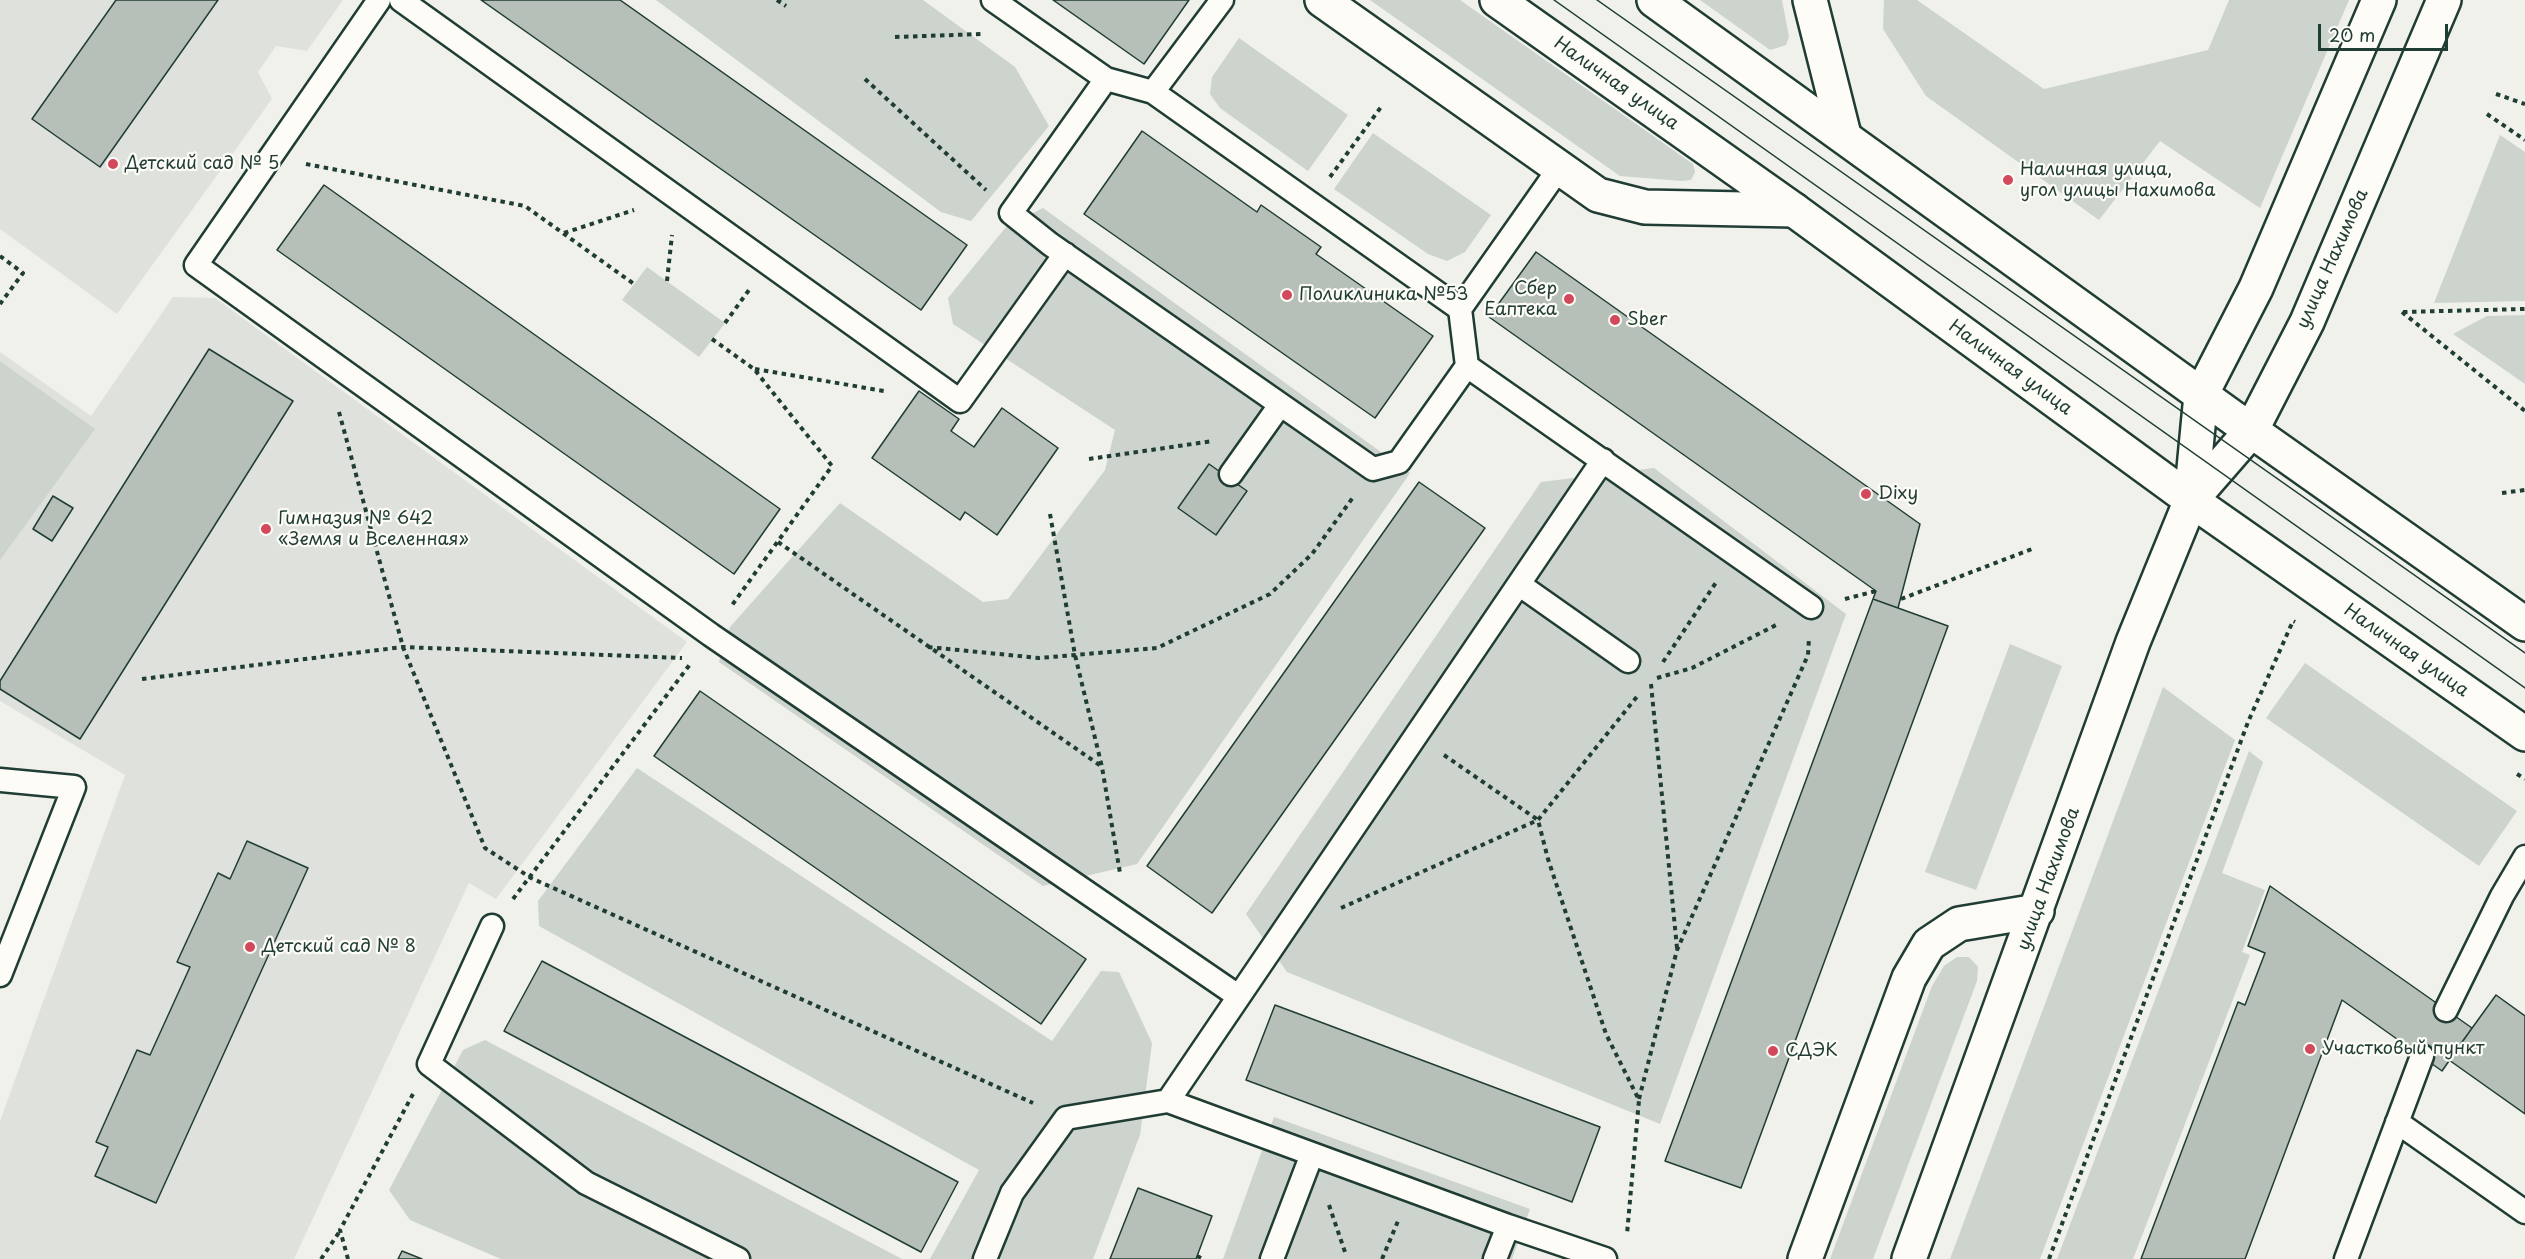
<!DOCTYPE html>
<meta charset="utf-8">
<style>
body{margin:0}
#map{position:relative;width:2525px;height:1259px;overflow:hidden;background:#f0f1eb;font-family:"Playpen Sans",sans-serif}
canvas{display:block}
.scale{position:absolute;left:2318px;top:24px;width:130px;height:27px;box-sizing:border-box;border:3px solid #1f3d34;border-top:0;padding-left:8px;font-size:18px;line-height:21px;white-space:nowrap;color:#1f3d34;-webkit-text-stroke:4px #fdfcf7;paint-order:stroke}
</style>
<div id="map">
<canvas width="2525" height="1259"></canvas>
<div class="scale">20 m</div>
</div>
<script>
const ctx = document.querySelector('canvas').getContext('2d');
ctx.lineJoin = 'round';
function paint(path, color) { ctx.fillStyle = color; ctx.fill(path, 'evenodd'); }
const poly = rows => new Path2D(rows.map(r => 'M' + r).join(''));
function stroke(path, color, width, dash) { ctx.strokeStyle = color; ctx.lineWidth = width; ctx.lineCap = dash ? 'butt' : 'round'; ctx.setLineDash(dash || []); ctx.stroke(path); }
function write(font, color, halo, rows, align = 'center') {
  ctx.font = font + ' "Playpen Sans",sans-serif'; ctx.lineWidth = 4.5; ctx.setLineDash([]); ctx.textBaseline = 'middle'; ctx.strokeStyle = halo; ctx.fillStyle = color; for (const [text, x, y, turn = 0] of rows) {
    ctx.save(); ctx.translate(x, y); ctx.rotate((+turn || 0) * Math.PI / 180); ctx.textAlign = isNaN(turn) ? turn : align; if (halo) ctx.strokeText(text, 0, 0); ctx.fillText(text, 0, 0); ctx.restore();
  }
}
const built = poly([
 [0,0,343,0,307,51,276,46,258,72,272,99,117,314,0,229],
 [173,297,215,298,687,642,496,899,469,883,294,1259,0,1259,0,1121,125,775,0,701,0,352,91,416]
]);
const green = poly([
 [656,0,923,0,1015,67,1049,126,971,221,941,212],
 [1370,0,1460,0,1693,164,1695,172,1691,180,1682,181,1620,176],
 [1700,0,1782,0,1789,37,1786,45,1770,50],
 [1884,0,1917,0,2044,89,2208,50,2229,0,2349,0,2260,208,2160,141,2099,220,1926,96,1883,29],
 [1239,38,1348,115,1308,171,1220,108,1210,94,1212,77],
 [1373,133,1491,215,1465,252,1447,261,1428,254,1334,189],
 [2500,135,2525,152,2525,301,2434,303],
 [1043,208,1410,473,1137,864,1043,886,719,662,730,627,840,503,983,602,1008,599,1105,470,1115,430,953,324,948,298,1006,227],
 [647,267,725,323,699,357,622,300],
 [2525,315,2525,384,2453,334,2487,316],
 [0,361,95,429,0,560],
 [1654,468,1846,614,1660,1124,1287,972,1246,914,1541,482],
 [2010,644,2062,666,1976,890,1925,872],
 [2305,663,2517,811,2479,866,2266,718],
 [2163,687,2235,740,2040,1259,1950,1259],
 [2249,751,2263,762,2222,873,2265,890,2242,952,2250,955,2133,1259,2057,1259],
 [637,768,1052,1041,1101,971,1119,972,1152,1043,1140,1135,1093,1259,930,1259,979,1170,539,926,538,901],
 [1957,957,1969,957,1978,967,1977,981,1873,1259,1830,1259,1932,986,1944,966],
 [485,1040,902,1259,501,1259,410,1220,389,1190,463,1050],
 [1274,1117,1530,1209,1512,1259,1223,1259]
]);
const building = poly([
 [116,0,218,0,100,167,32,119,116,0],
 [481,0,620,0,967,245,921,310,481,0],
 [1053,0,1189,0,1144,64,1053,0],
 [1142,131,1257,212,1261,205,1321,247,1316,254,1433,336,1375,418,1084,214,1142,131],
 [324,185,780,509,734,574,277,250,324,185],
 [1536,252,1920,524,1898,608,1873,599,1876,591,1489,317,1536,252],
 [209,349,293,401,80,739,0,689,0,681,209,349],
 [919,391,959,419,951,431,974,447,1002,408,1058,448,997,535,965,512,960,520,872,458,919,391],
 [1209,464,1247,491,1216,535,1178,508,1209,464],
 [1419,482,1485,528,1212,913,1147,866,1419,482],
 [53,496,73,508,52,541,33,529,53,496],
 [1873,599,1948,626,1741,1188,1665,1161,1873,599],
 [700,691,1086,959,1041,1024,654,756,700,691],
 [247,841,308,868,156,1203,95,1176,108,1147,96,1142,137,1050,150,1055,190,967,177,962,218,873,230,879,247,841],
 [2270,886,2472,1028,2442,1071,2342,1000,2245,1259,2141,1259,2238,1002,2245,1005,2265,953,2248,946,2270,886],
 [542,961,958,1182,921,1252,504,1031,542,961],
 [2496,995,2525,1016,2525,1114,2449,1060,2496,995],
 [1275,1005,1600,1127,1572,1202,1246,1080,1275,1005],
 [1138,1188,1212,1216,1196,1259,1110,1259,1138,1188],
 [402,1251,422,1259,398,1259,402,1251]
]);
const path = poly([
 [777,0,786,6],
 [895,37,982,34],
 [865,79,986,190],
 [2496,94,2525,104],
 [2487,114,2525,140],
 [306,164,525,206,634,284],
 [1330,177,1381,107],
 [564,233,634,210],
 [0,256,23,273,0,304],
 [667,281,672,235],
 [2402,312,2525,411],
 [2403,312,2525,309],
 [725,323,749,290],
 [712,339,754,369,832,466,730,608],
 [755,369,884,391],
 [339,412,403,647,485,848,531,878,1033,1103],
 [1089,459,1213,441],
 [2502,493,2525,490],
 [1050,514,1075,655,1102,767,1120,873],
 [778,542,1101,766],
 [1845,599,1876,591],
 [1901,599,2032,549],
 [928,647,1039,658,1157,648,1270,594,1312,554,1354,496],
 [1663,662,1717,581],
 [1657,678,1692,668,1776,625],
 [142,679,403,647,682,658],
 [1651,684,1677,948],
 [1444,755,1538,820,1548,859,1606,1034,1639,1100,1627,1234],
 [2517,774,2525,779],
 [513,899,691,663],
 [1341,908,1538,820,1639,694],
 [1639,1099,1677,950,1808,655,1809,638],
 [1329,1205,1345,1252],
 [1197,1256,1203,1259],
 [321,1259,340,1231],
 [348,1259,340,1230,413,1094],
 [1382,1259,1398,1221],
 [2049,1259,2248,722,2293,621,2295,622]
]);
const service = poly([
 [379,0,196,265,711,635,1238,996],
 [401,0,960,401,1065,254],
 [993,0,1106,79],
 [1222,0,1153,92,1460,309],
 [1153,92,1106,79,1011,213,1050,244,1373,469,1399,462,1467,366],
 [1560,167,1460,309,1467,366,1811,607],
 [1231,474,1280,405],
 [1520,585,1628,661],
 [0,780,74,787,0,975],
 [492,926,429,1064,586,1183,738,1259],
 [2446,1010,2502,896,2525,857],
 [1168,1101,1603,460],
 [2397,1122,2525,1212],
 [985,1259,1012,1193,1066,1118,1168,1101,1508,1226,1605,1259],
 [1272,1259,1312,1154],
 [1495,1259,1508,1226],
 [2346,1259,2422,1056]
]);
const minor = poly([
 [1322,0,1598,195,1645,207,1794,210],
 [1810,0,1844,135],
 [1805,1259,1909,978,1929,944,1959,924,2037,911],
 [1909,1259,2133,642,2191,500]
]);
const secondary = poly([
 [1497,0,1794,210,2191,500,2525,734],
 [1654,0,2232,417,2525,624],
 [2191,500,2251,431,2307,322,2444,0],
 [2191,500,2201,395,2256,288,2379,0]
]);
const tram = poly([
 [1554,0,2525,688],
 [1597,0,2525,653]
]);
const markers = [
 [113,164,6,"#d1495b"],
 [2008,180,6,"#d1495b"],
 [1287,295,6,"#d1495b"],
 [1569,299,6,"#d1495b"],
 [1615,320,6,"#d1495b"],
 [1866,494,6,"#d1495b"],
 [266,529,6,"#d1495b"],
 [250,947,6,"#d1495b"],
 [2310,1049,6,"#d1495b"],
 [1773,1051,6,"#d1495b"]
];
const streetNames = [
 ["Наличная улица",1616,84,35],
 ["улица Нахимова",2333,259,-66],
 ["Наличная улица",2010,368,36],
 ["Наличная улица",2406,651,35],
 ["улица Нахимова",2049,879,-70]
];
const poiNames = [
 ["Детский сад № 5",125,164],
 ["Наличная улица,",2020,170],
 ["угол улицы Нахимова",2020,191],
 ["Сбер",1557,289,"right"],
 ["Еаптека",1557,310,"right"],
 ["Поликлиника №53",1299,295],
 ["Sber",1627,320],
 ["Dixy",1878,494],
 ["Гимназия № 642",278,519],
 ["«Земля и Вселенная»",278,540],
 ["Детский сад № 8",262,947],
 ["Участковый пункт",2322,1049],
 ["СДЭК",1785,1051]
];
paint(built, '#dfe2dc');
paint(green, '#cdd3cd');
paint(building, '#b6bfb8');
stroke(building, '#1f3d34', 1.5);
stroke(service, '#1f3d34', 27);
stroke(minor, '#1f3d34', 38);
stroke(secondary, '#1f3d34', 38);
stroke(path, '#1f3d34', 4, [4.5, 4.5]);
stroke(service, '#fdfcf7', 22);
stroke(minor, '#fdfcf7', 33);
stroke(secondary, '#fdfcf7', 33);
stroke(tram, '#1f3d34', 1.5);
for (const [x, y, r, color] of markers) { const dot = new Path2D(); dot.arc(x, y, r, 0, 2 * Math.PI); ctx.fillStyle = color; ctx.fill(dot); stroke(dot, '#fdfcf7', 2); }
write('18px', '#1f3d34', '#fdfcf7', streetNames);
write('18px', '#1f3d34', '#fdfcf7', poiNames, 'left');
</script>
